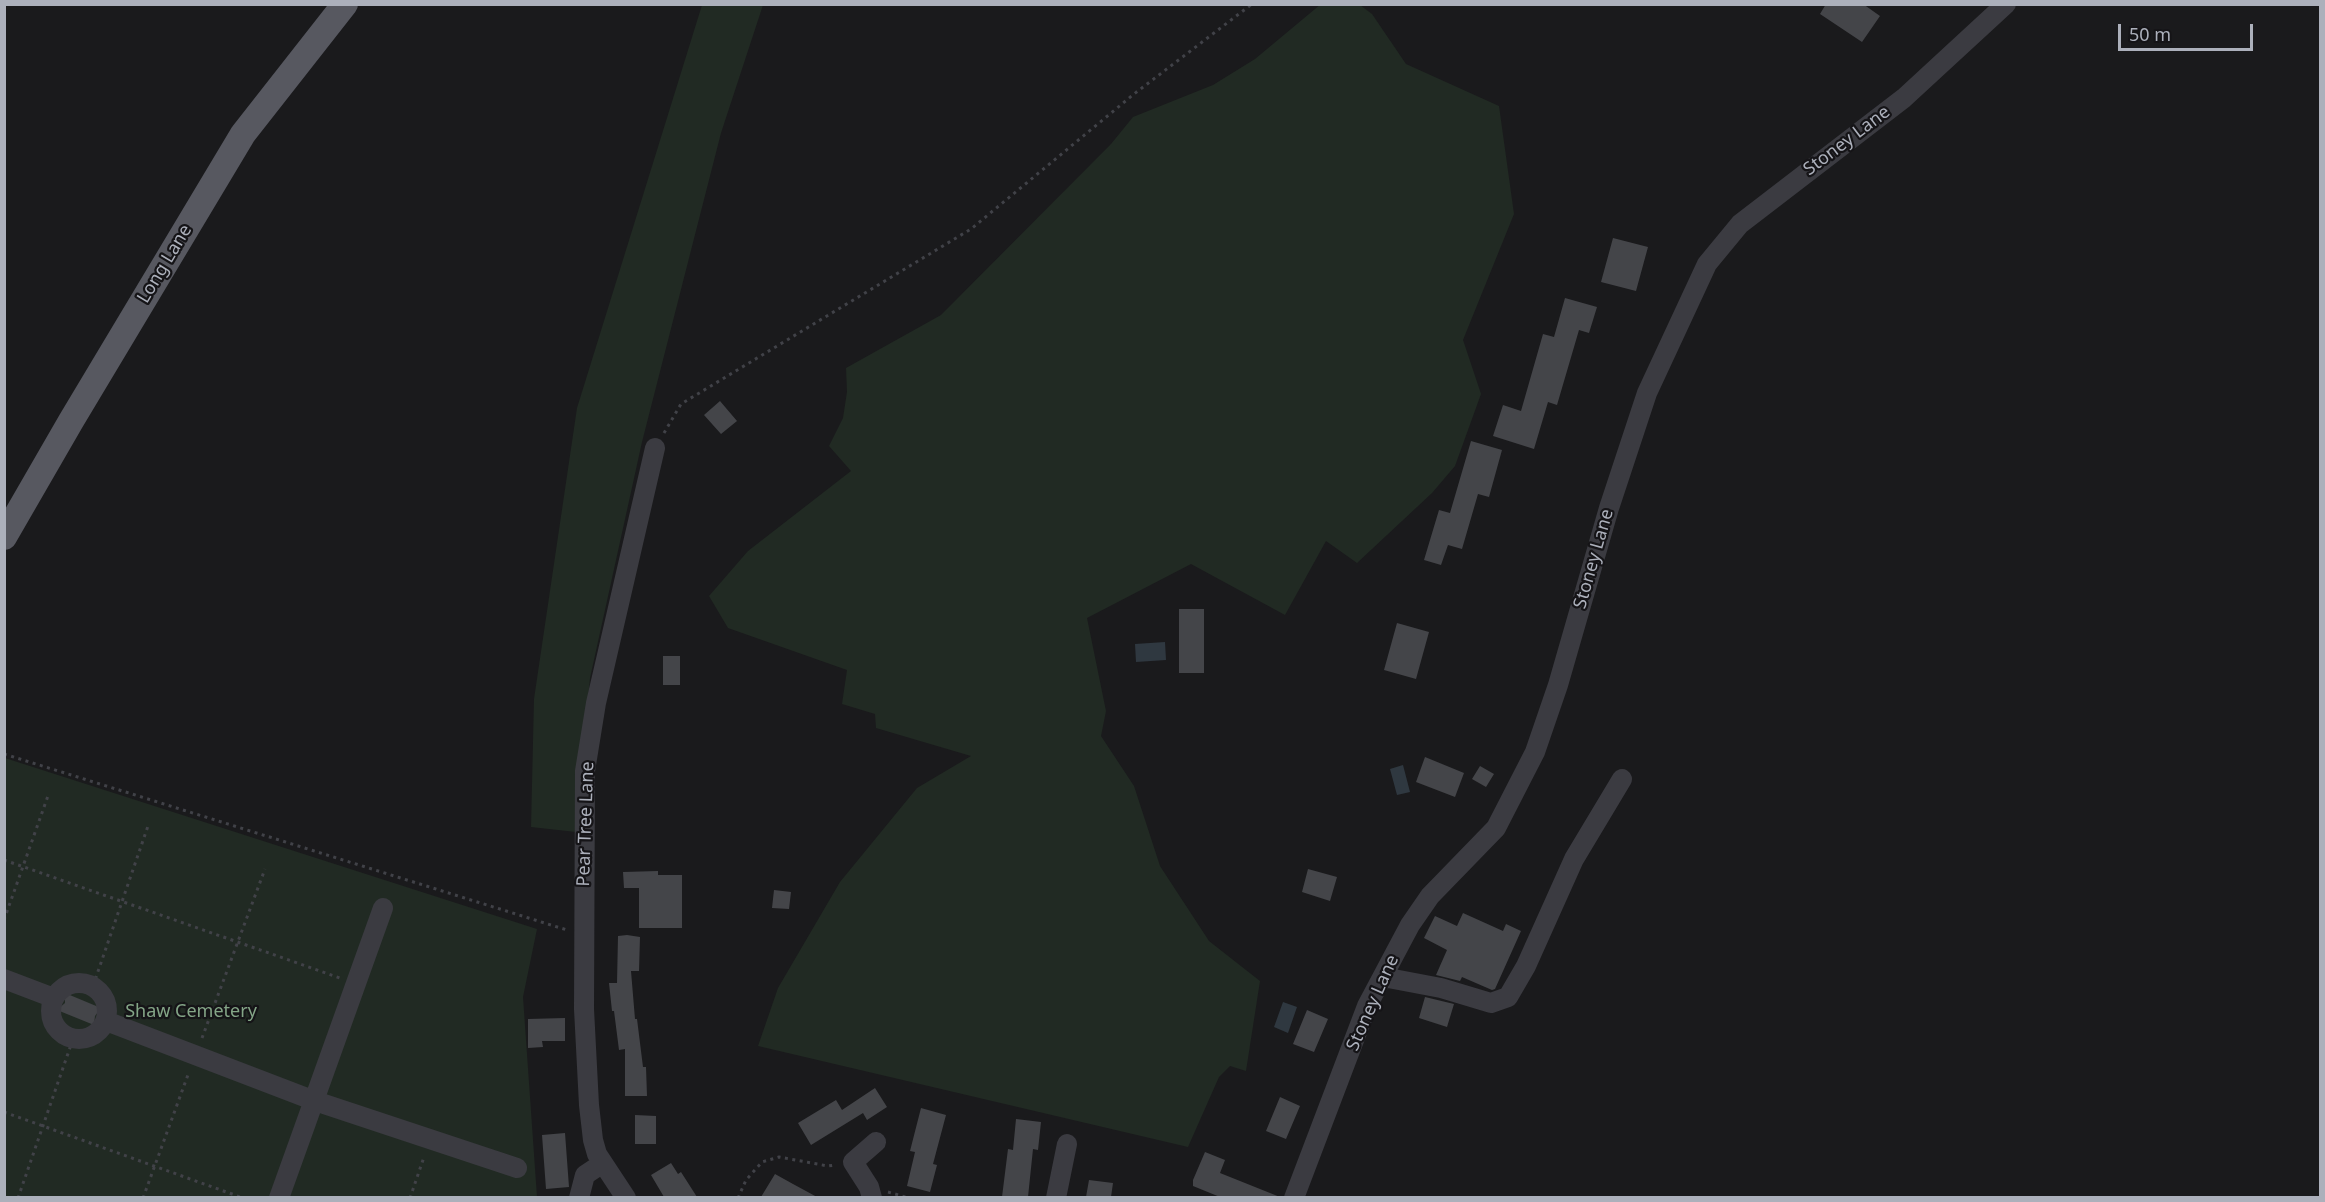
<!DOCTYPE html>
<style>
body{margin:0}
#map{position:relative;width:2325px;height:1202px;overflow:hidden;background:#1a1a1c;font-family:"Noto Sans",sans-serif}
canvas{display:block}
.frame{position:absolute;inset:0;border:6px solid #acb0bb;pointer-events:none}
.scale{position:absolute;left:2118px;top:24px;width:135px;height:27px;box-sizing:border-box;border:3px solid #acb0bb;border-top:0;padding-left:8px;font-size:18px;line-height:21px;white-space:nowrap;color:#acb0bb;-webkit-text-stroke:4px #151417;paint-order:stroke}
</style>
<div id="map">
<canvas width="2325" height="1202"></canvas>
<div class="frame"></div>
<div class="scale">50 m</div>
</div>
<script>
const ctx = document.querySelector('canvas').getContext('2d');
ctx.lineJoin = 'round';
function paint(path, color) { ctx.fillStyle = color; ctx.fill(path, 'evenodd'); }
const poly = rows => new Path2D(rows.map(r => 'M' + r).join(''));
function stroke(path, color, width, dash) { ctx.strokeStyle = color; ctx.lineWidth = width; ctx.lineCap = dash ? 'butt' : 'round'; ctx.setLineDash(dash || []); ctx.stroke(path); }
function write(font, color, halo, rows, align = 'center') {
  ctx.font = font + ' "Noto Sans",sans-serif'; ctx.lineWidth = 4.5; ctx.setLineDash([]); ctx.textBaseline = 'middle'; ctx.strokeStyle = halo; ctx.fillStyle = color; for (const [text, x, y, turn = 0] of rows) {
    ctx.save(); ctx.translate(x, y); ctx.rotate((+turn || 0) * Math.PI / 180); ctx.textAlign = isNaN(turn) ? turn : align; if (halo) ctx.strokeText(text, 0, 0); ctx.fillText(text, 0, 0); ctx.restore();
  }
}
const green = poly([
 [1321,4,1360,5,1372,14,1406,64,1499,106,1514,214,1463,340,1481,394,1455,466,1432,493,1357,563,1326,541,1285,615,1191,564,1087,618,1106,711,1101,736,1134,786,1160,866,1209,941,1260,981,1246,1071,1230,1066,1219,1077,1188,1147,758,1046,778,988,840,882,917,788,971,756,876,728,875,714,842,704,847,670,728,628,709,596,748,551,851,471,829,446,843,418,847,392,846,368,941,315,1111,144,1133,117,1213,85,1255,59],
 [702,5,763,5,721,133,642,442,590,678,576,832,531,827,534,699,577,408],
 [5,758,537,929,523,997,537,1197,5,1198]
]);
const water = poly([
 [1165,642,1166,660,1136,662,1135,644],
 [1403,765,1410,792,1397,795,1390,769],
 [1283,1002,1297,1007,1288,1033,1274,1027]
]);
const building = poly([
 [1826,4,1863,4,1880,16,1862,42,1820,14],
 [1613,238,1648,247,1636,291,1601,282],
 [1565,298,1597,307,1589,333,1579,330,1557,405,1548,402,1534,449,1493,436,1503,405,1521,411,1543,334,1554,337],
 [720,401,737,421,721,434,704,415],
 [1471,441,1502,450,1489,497,1478,494,1462,549,1448,545,1441,565,1424,560,1439,510,1450,513],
 [1179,609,1204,609,1204,673,1179,673],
 [1397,623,1429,632,1416,679,1384,670],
 [663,656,680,656,680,685,663,685],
 [1425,757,1464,773,1455,797,1416,782],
 [1480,766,1494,774,1486,787,1472,779],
 [1308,869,1337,877,1330,901,1302,892],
 [658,871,658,875,682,875,682,928,639,928,639,888,624,888,623,872],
 [774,890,791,892,789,909,772,908],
 [1463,913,1503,931,1506,924,1521,931,1495,989,1492,990,1462,977,1460,981,1436,975,1447,950,1424,938,1435,916,1457,926],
 [627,935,640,937,639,971,631,971,635,1019,637,1019,643,1067,646,1067,647,1096,625,1096,625,1049,619,1050,614,1011,612,1011,609,983,617,983,618,936],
 [65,993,101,1008,95,1016,94,1025,57,1010,65,1003],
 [1425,997,1454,1004,1447,1027,1419,1018],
 [1307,1010,1328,1019,1314,1052,1293,1044],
 [565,1018,565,1041,542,1041,543,1047,528,1048,528,1019],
 [875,1088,887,1107,867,1120,863,1113,811,1145,798,1123,836,1100,842,1110],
 [1280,1097,1300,1106,1286,1139,1266,1131],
 [921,1108,946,1115,933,1164,937,1165,930,1192,907,1186,915,1152,910,1151],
 [635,1115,656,1116,656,1144,635,1144],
 [1016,1119,1041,1122,1038,1150,1033,1149,1028,1197,1002,1197,1008,1149,1013,1150],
 [565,1133,569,1187,546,1189,542,1135],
 [1205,1152,1225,1160,1220,1173,1280,1197,1220,1197,1193,1186,1193,1180],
 [671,1163,678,1174,681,1172,697,1197,664,1197,651,1175],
 [775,1174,793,1184,817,1197,761,1197],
 [1089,1180,1113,1183,1111,1197,1086,1197]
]);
const path = poly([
 [664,433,681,404,971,229,1134,94,1252,4],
 [4,754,567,930],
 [4,860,340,978],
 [4,920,49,793],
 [93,986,148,826],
 [202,1038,265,869],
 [4,1112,243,1198],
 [888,1192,909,1198],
 [18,1198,73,1039],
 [143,1198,189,1072],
 [410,1198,424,1157],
 [738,1198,746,1180,762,1162,779,1157,828,1166,835,1165]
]);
const minor = poly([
 [1383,977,1441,988,1491,1003,1508,997,1526,966,1574,859,1622,779],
 [4,979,54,998],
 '51 1011a28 28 0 1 1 56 0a28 28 0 1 1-56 0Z',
 [106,1021,315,1101,517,1168],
 [279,1198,383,908],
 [579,1198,585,1175,603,1163],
 [626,1198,597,1154,593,1140,589,1105,584,1009,585,771,596,703,655,448],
 [872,1198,869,1187,853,1162,876,1142],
 [1056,1198,1067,1144],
 [1294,1198,1367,1006,1410,925,1430,896,1496,828,1535,752,1558,685,1609,508,1647,393,1707,264,1740,224,1904,98,2006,4]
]);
const major = poly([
 [4,537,71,421,243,134,345,4]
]);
const streetNames = [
 ["Stoney Lane",1847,141,-37],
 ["Long Lane",165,264,-59],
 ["Stoney Lane",1594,559,-74],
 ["Pear Tree Lane",586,824,-88],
 ["Stoney Lane",1373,1003,-66]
];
const parkNames = [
 ["Shaw Cemetery",191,1012]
];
paint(green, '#212a23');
paint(water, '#2f3840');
paint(building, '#444549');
stroke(path, '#414248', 3, [3, 4.5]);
stroke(minor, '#3b3b41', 20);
stroke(major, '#575860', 26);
write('18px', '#acb0bb', '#151417', streetNames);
write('18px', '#84a587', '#151417', parkNames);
</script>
